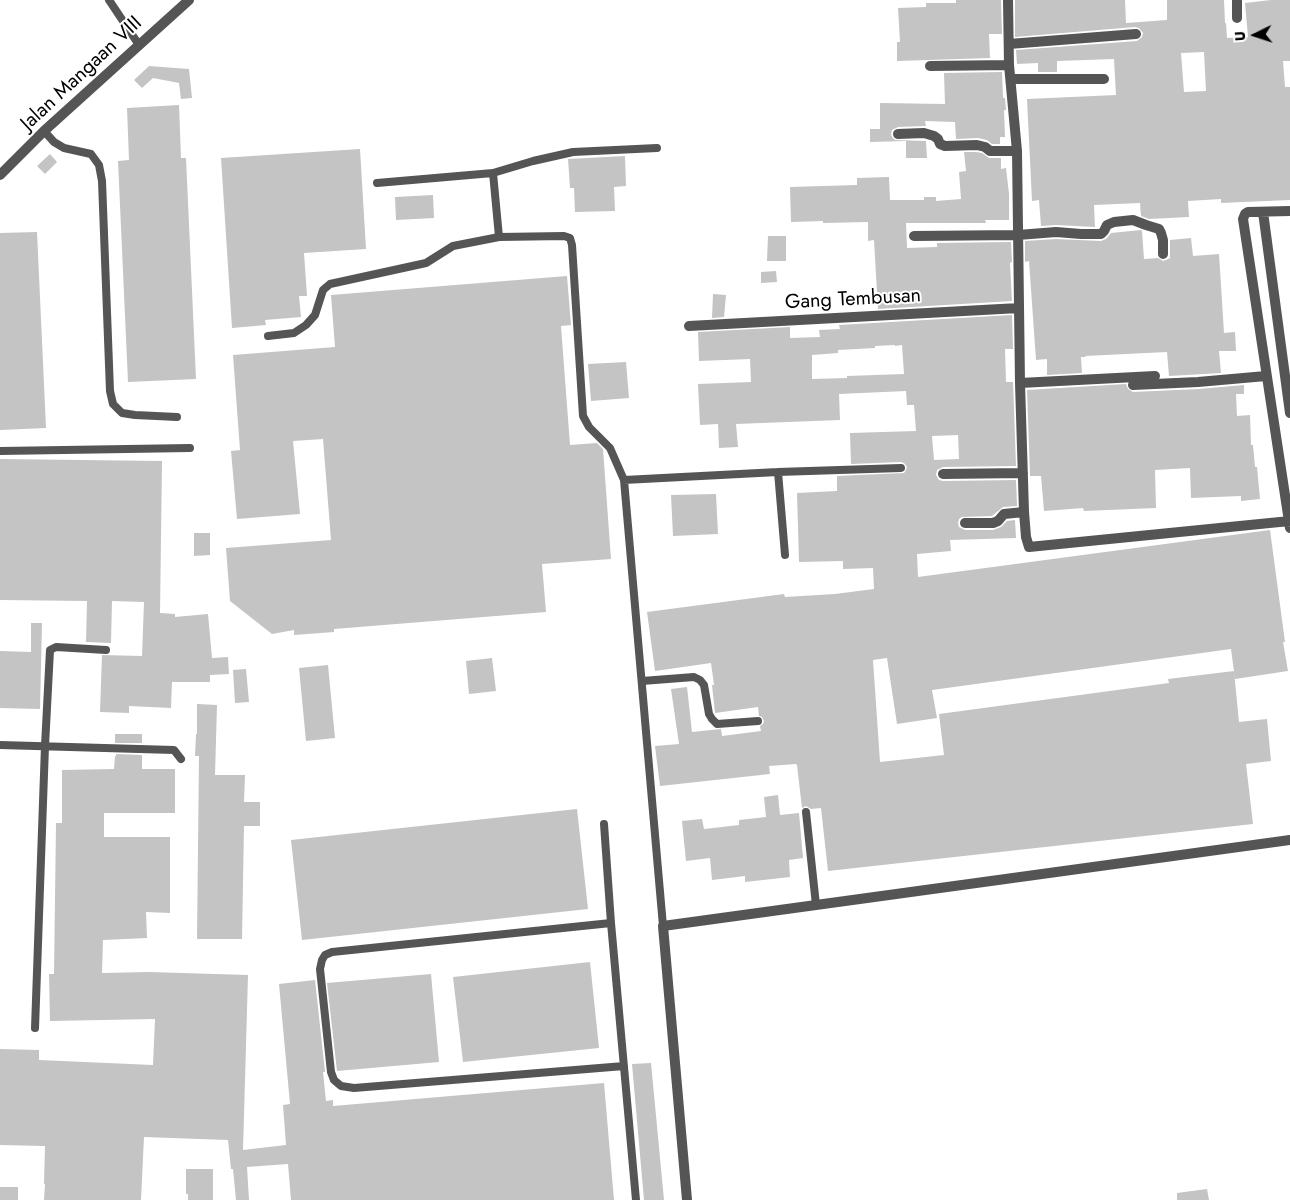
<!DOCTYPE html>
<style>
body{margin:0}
#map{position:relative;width:1290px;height:1200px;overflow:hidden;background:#fff;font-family:Jost,sans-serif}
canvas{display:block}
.north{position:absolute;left:1230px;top:10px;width:50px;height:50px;-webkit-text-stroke:4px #fff;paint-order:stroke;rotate:266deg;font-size:14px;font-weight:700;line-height:20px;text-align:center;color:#000}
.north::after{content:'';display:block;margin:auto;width:18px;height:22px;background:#000;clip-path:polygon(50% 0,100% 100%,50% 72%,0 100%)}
</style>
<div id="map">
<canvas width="1290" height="1200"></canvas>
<div class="north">U</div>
</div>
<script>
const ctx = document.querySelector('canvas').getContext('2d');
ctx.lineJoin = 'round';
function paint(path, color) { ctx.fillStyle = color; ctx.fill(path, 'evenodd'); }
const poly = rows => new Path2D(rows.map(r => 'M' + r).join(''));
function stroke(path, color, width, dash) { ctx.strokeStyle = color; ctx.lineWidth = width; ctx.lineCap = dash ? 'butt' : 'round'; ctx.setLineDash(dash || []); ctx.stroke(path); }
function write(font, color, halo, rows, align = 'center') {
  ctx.font = font + ' Jost,sans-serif'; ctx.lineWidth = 4; ctx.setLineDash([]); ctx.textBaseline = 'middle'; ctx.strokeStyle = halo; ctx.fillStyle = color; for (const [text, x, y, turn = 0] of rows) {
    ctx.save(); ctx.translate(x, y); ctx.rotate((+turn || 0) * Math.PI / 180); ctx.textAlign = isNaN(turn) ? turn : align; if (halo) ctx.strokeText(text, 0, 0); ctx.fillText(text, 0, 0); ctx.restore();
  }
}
const building = poly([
 [956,0,1001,0,1002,34,989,34,990,58,897,61,897,42,900,42,898,8,926,7,926,3,956,3],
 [1015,0,1125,0,1126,23,1167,20,1167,0,1224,0,1225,23,1226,23,1227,38,1248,37,1245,3,1271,0,1290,0,1290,61,1283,61,1285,87,1290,87,1290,200,1221,203,1221,199,1188,201,1189,217,1149,219,1141,216,1140,203,1094,205,1095,227,1056,225,1041,226,1039,200,1032,201,1027,99,1116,95,1114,59,1057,61,1057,72,1038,72,1038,63,1017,64,1016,50,1137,41,1142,37,1143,33,1139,28,1135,27,1015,37],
 [1204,52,1206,91,1184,92,1181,53],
 [149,66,189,69,192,98,181,99,179,83,153,78,142,88,134,80],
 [1002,72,1003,98,1005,98,1006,110,1004,110,1005,137,1000,137,1000,144,992,144,987,140,978,138,956,139,955,122,925,121,926,126,898,127,892,130,891,134,892,137,895,140,926,141,927,158,906,158,906,141,870,142,870,129,880,129,880,103,945,104,944,73],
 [179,105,181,158,186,158,196,379,128,382,118,161,129,160,127,108],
 [360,149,366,249,304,253,307,296,299,296,301,317,265,320,266,325,232,328,221,158],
 [964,152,976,152,982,153,989,158,1001,158,1001,169,1006,168,1009,194,1009,220,985,220,986,223,906,223,907,248,937,247,937,243,1011,242,1012,262,1010,263,1012,301,878,309,874,240,868,241,868,222,823,223,823,221,791,222,790,187,857,185,857,178,889,177,890,200,924,200,924,197,936,197,936,201,961,199,959,172,966,171],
 [50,154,57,162,45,174,37,166],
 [625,156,626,186,614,187,615,211,575,212,574,188,570,188,568,159],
 [433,195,434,218,396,220,395,197],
 [1141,230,1142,231,1144,259,1158,258,1163,261,1166,260,1170,258,1170,240,1191,238,1193,256,1219,254,1224,333,1235,332,1236,351,1219,351,1221,373,1169,376,1167,352,1085,356,1086,357,1081,357,1082,373,1047,375,1047,359,1036,360,1029,261,1025,262,1025,241,1056,239,1101,241,1106,239,1111,233],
 [37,232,46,428,0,430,0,233],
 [768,236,786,236,786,261,767,261],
 [776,271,777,282,761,283,761,272],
 [567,276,571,325,561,326,570,445,597,443,603,449,611,559,542,564,546,612,334,629,334,632,294,635,294,630,272,634,230,601,226,548,331,540,323,439,293,441,300,514,237,519,231,451,240,450,233,355,335,347,331,295],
 [713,294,726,295,724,317,712,318],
 [1012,315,1013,349,1005,349,1006,382,1013,382,1016,466,943,467,937,470,936,475,939,480,943,481,1016,480,1017,506,1003,507,992,516,962,517,959,519,958,523,959,527,965,530,993,530,1001,527,1007,521,1015,520,1016,538,950,540,951,551,917,554,918,577,1270,530,1285,642,1283,642,1288,671,1235,679,1231,649,932,690,937,718,897,724,887,658,873,660,880,762,944,755,939,714,1169,683,1168,679,1234,671,1239,722,1267,719,1271,761,1246,764,1253,824,828,871,821,808,811,809,806,806,802,808,797,765,796,764,769,766,770,774,660,786,655,746,679,744,671,689,687,687,692,732,721,729,722,736,761,731,760,726,763,724,764,721,762,717,759,716,758,707,715,713,712,685,714,685,711,663,655,671,647,612,784,594,785,597,835,594,874,589,873,568,843,569,843,561,799,562,797,493,837,491,837,476,904,473,906,470,907,467,904,463,901,462,851,464,850,433,916,431,914,405,907,405,906,391,839,394,840,420,736,424,738,447,719,448,718,424,700,425,698,384,751,382,750,359,699,361,698,332,790,327,790,338,820,337,819,330,840,329,839,325],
 [895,345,895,346,902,345,904,374,847,376,847,378,812,379,812,355,838,353,838,350,875,348,875,346],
 [958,435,959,459,934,460,932,436],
 [626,362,629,398,591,401,588,364],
 [1126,384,1128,389,1133,392,1199,389,1244,385,1244,394,1236,394,1237,416,1250,415,1251,445,1253,445,1255,467,1257,467,1260,499,1241,501,1241,496,1191,498,1190,468,1155,470,1156,508,1084,511,1083,508,1044,511,1041,476,1030,476,1027,390],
 [0,459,162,461,160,613,175,614,175,617,208,614,212,658,228,657,229,674,210,675,210,682,172,682,171,708,129,706,129,713,100,712,102,655,142,656,144,602,112,601,111,643,86,642,87,601,0,600],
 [716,494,718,534,673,536,671,495],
 [194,533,210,533,210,555,194,556],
 [31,623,42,623,40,709,0,708,0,651,31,652],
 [492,658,496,691,469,694,466,661],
 [328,665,335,738,306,741,299,668],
 [246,669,249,702,235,703,233,670],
 [197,704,217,705,215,775,245,775,244,802,260,802,260,826,244,826,242,939,197,939,199,756,195,756,196,734,197,734],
 [115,734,142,734,142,743,115,743],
 [116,754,142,755,142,769,175,769,175,813,104,813,104,837,170,837,170,913,146,912,147,938,103,940,102,973,149,972,248,975,243,1150,286,1145,283,1105,290,1104,279,984,315,980,325,1072,323,1072,326,1101,333,1100,333,1106,604,1083,614,1200,291,1200,288,1164,247,1167,249,1200,236,1200,233,1169,231,1169,228,1140,144,1137,141,1200,44,1200,45,1184,44,1184,45,1146,0,1145,0,1049,39,1050,39,1060,153,1065,155,1019,50,1021,49,974,54,974,56,823,62,823,62,770,114,769,115,756,116,756],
 [778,795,780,815,799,813,803,858,789,860,790,877,745,882,745,876,712,880,710,858,686,861,682,821,702,819,704,829,739,825,739,820,766,817,764,797],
 [577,809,588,909,302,940,291,840],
 [590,962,599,1048,463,1062,453,977],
 [431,974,439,1062,337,1071,327,983],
 [651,1063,664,1200,644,1200,632,1064],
 [186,1169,213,1169,213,1200,188,1200,188,1194,186,1194],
 [0,1187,18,1187,18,1200,0,1200],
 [1207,1189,1209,1200,1177,1200,1177,1193]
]);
const service = poly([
 [109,0,139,45],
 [44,131,54,142,64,148,91,154,99,165,102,181,110,391,113,404,122,413,135,415,177,417],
 [493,173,499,237],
 [377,183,493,173,533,161,573,152,657,148],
 [268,336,294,333,306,325,315,315,323,290,330,284,426,263,453,246,499,237,564,236,570,238,572,245,583,416,589,427,610,448,624,480,663,926],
 [0,451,190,448],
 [778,472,785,555],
 [624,480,778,472,901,468],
 [642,681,694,677,700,680,704,685,709,714,712,719,717,724,758,721],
 [0,745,174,750,181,759],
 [806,812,816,905],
 [604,824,611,923,636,1200],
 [611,923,332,952,325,955,322,960,320,969,331,1072,334,1080,341,1086,354,1088,624,1066],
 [35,1028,45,746,50,650,56,647,106,650]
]);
const minor = poly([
 [1008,0,1009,65,1017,151,1020,383,1024,512,1026,537,1029,547,1290,521],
 [1237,0,1237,18],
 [1009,44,1136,34],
 [930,66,1009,65],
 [1011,79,1104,79],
 [898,134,924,133,934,136,938,139,940,144,945,146,977,145,985,147,990,151,1017,151],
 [1290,211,1248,212,1245,214,1243,219,1290,528],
 [1263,212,1290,413],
 [914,236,1018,235,1056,232,1081,234,1101,234,1104,231,1107,225,1114,222,1133,220,1146,225,1159,229,1161,233,1163,240,1163,254],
 [689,326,1019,308],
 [1020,383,1155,376],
 [1133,385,1198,382,1266,376],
 [943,474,1023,473],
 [965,523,993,523,998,521,1004,514,1024,512],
 [687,1200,663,926,1290,840]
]);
const tertiary = poly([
 [0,175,44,131,189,0]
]);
const streetNames = [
 ["Jalan Mangaan VIII",82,74,-43],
 ["Gang Tembusan",853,300,-3]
];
paint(building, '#c4c4c4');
stroke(service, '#555', 8);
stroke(minor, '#555', 10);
stroke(tertiary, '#555', 10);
write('20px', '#000', '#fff', streetNames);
</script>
